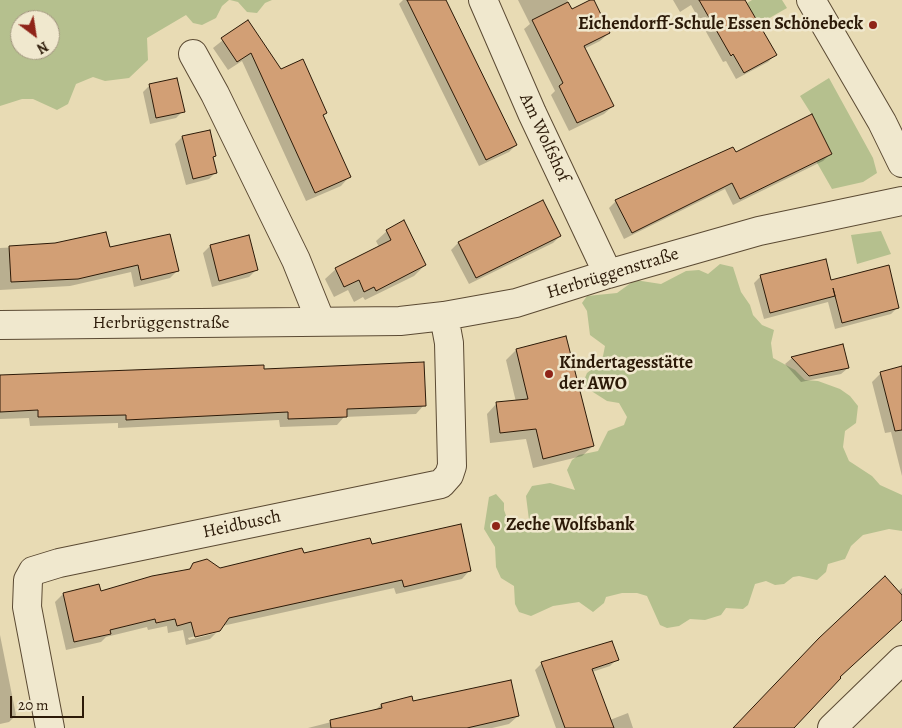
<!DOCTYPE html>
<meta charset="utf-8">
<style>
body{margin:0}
#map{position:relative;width:902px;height:728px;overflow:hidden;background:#e8dbb4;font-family:Alegreya,serif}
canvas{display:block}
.north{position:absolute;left:10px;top:10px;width:50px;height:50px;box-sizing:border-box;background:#f0e8ce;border:1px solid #a2967f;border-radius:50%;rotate:149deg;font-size:14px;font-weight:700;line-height:20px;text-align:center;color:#2c1a08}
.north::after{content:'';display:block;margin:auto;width:18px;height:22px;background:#8f2418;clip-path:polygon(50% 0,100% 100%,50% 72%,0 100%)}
.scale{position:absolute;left:10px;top:696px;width:74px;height:22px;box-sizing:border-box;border:2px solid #2c1a08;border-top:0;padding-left:6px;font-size:15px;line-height:18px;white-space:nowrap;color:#2c1a08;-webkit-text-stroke:4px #f0e8ce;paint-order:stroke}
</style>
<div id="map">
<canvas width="902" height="728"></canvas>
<div class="north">N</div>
<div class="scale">20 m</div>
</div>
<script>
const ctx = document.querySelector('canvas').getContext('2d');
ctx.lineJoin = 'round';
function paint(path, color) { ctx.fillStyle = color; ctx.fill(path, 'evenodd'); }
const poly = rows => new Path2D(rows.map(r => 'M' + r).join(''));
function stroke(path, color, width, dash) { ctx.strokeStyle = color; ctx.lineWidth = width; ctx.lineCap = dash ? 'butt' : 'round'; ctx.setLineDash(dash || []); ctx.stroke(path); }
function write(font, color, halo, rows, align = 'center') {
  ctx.font = font + ' Alegreya,serif'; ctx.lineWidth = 5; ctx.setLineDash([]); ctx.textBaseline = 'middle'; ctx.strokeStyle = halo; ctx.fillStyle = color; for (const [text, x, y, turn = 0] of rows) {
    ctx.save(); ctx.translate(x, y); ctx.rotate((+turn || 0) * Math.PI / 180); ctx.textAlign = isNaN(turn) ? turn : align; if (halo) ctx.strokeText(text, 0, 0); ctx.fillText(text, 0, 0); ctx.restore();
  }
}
const green = poly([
 [0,0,229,0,222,6,216,18,202,25,193,23,186,15,147,38,148,60,129,78,105,81,93,77,76,84,68,104,57,110,33,99,22,99,0,106],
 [20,20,50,20,50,50,20,50],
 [230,0,272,0,265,3,257,13,247,12,238,2],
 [752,0,782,0,787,8,759,24,747,3],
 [829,78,873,158,877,173,863,182,832,189,816,161,832,154,812,115,800,96],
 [881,231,891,254,857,264,851,235],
 [720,264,733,267,741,292,750,305,753,315,762,325,774,330,771,343,773,358,795,370,805,380,818,381,840,389,850,396,858,406,856,423,845,431,843,447,849,461,872,476,880,485,902,495,902,531,889,529,863,535,851,546,845,559,828,564,826,572,817,580,799,576,793,577,784,584,775,585,766,581,755,584,748,605,743,609,726,608,721,615,705,620,690,619,679,626,667,628,660,625,647,596,637,593,622,593,606,597,604,603,593,612,579,602,553,606,531,616,519,612,515,604,514,586,501,578,496,567,495,547,484,529,489,497,496,494,504,503,504,510,508,521,517,528,525,525,529,520,526,496,532,486,550,483,575,490,567,470,572,460,579,455,598,451,608,431,624,425,627,417,619,403,607,401,582,385,587,373,596,366,603,356,605,346,590,335,587,311,582,303,587,296,617,293,635,280,661,284,686,271,699,270,708,274]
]);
const shadow = poly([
 [403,0,445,0,516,145,509,152,479,166,399,4],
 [518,0,567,0,572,10,609,33,600,41,584,49,613,106,604,114,569,131,551,95,555,91,524,29,530,24],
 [673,0,733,0,775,55,768,62,736,79,726,61,723,62,691,5,680,12],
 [247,21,280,71,326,113,322,117,349,177,341,186,306,201,242,61,228,70,213,48],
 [150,85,183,111,176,118,150,124,143,92],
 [209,132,215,156,213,158,216,172,209,179,186,185,175,144,182,137],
 [735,154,830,154,823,161,733,205,725,189,624,239,609,208,616,201],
 [543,202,560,236,553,243,469,284,451,250,458,243],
 [387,231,425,265,414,276,365,300,363,297,354,302,348,290,334,297,325,279,336,269,379,247,376,241],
 [55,245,109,248,177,271,170,278,134,287,131,272,70,286,0,290,0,248],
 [210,246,256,270,249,277,212,287,203,253],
 [761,276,830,282,898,307,891,314,835,329,828,302,764,319,754,283],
 [566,338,593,446,582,456,533,468,526,439,490,443,487,414,497,403,516,402,506,360,516,350],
 [792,358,848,368,841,374,801,382,785,364],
 [902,368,902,476,891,432,885,433,872,382,881,373],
 [263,370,424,405,416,414,344,417,337,425,280,427,279,420,118,428,118,423,30,426,29,418,0,419,0,376],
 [371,546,470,570,462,579,396,594,394,588,222,626,218,630,188,638,189,640,216,633,210,639,186,645,183,630,168,633,167,626,148,630,147,627,106,637,101,642,66,650,55,602,63,594,100,593,187,571,194,564,220,569],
 [902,588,902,619,839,677,793,728,735,728],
 [0,635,16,715,9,722,0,724],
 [617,659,610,666,592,672,610,720,628,713,633,728,556,728,535,670,542,663],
 [412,703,518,716,509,724,492,728,308,728,374,711,381,705]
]);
const building = poly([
 [407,0,446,0,517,145,486,160,407,0],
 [590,0,594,0,610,33,584,46,614,106,577,123,559,86,563,83,532,20,568,2,572,9,590,0],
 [699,0,745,0,777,55,744,73,733,54,731,56,699,0],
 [248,20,281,69,303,59,327,113,323,115,351,177,315,193,251,53,237,62,221,38,248,20],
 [177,78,185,112,156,118,149,84,177,78],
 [812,114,832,154,740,199,732,183,632,233,615,200,733,147,736,152,812,114],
 [210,130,216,156,213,157,217,173,193,179,182,136,210,130],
 [543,200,561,236,476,278,458,242,543,200],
 [404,220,426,265,376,291,374,287,364,292,359,280,344,287,335,268,391,240,386,230,404,220],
 [106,232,110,247,170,234,179,271,141,280,138,265,78,279,11,282,9,246,55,243,106,232],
 [249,235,258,270,219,281,210,245,249,235],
 [826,259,831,280,889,265,899,308,842,323,833,288,835,296,770,313,760,275,826,259],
 [566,336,594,446,543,459,536,429,500,433,496,402,528,399,516,349,566,336],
 [843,344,849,368,809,376,791,357,843,344],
 [424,362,426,406,347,409,347,417,288,419,288,412,126,420,126,415,38,417,38,410,0,412,0,375,264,365,264,369,424,362],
 [902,366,902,430,895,431,880,372,902,366],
 [461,524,471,571,404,587,402,580,229,618,220,631,195,637,191,622,177,626,175,619,156,623,155,619,110,630,111,634,74,642,63,593,99,584,101,591,152,576,190,569,193,563,207,559,220,568,302,548,304,553,370,538,372,544,461,524],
 [885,576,902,595,902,620,840,677,841,678,794,728,733,728,819,638,885,576],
 [612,641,619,660,592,669,614,728,565,728,541,662,612,641],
 [511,680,519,716,467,728,331,728,330,720,382,708,381,704,412,696,413,701,511,680]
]);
const minor = poly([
 [483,0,532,113,608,274],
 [811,0,882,122,902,163],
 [193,54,215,94,296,260,321,322],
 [0,325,400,321,444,316,516,303,608,274,759,231,902,201],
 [50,728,27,607,28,580,33,571,59,563,441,484,449,475,452,466,449,343,444,316],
 [832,728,902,660]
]);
const markers = [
 [873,25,5,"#8f2418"],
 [549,374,5,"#8f2418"],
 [496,526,5,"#8f2418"]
];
const poiNames = [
 ["Eichendorff-Schule Essen Schönebeck",863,25,"right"],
 ["Kindertagesstätte",559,364],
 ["der AWO",559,385],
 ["Zeche Wolfsbank",506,526]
];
const streetNames = [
 ["Am Wolfshof",544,138,65],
 ["Herbrüggenstraße",613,274,-17],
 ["Herbrüggenstraße",161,324],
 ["Heidbusch",242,525,-12]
];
paint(green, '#b5c08e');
paint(shadow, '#0003');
paint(building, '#d29f75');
stroke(building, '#2c1a08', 1);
stroke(minor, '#5b4a33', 30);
stroke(minor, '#f0e8ce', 28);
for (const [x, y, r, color] of markers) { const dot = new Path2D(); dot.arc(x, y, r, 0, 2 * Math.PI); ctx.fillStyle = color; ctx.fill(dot); stroke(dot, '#f0e8ce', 2); }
write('bold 18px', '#2c1a08', '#f0e8ce', poiNames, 'left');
write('18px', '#2c1a08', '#f0e8ce', streetNames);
</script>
